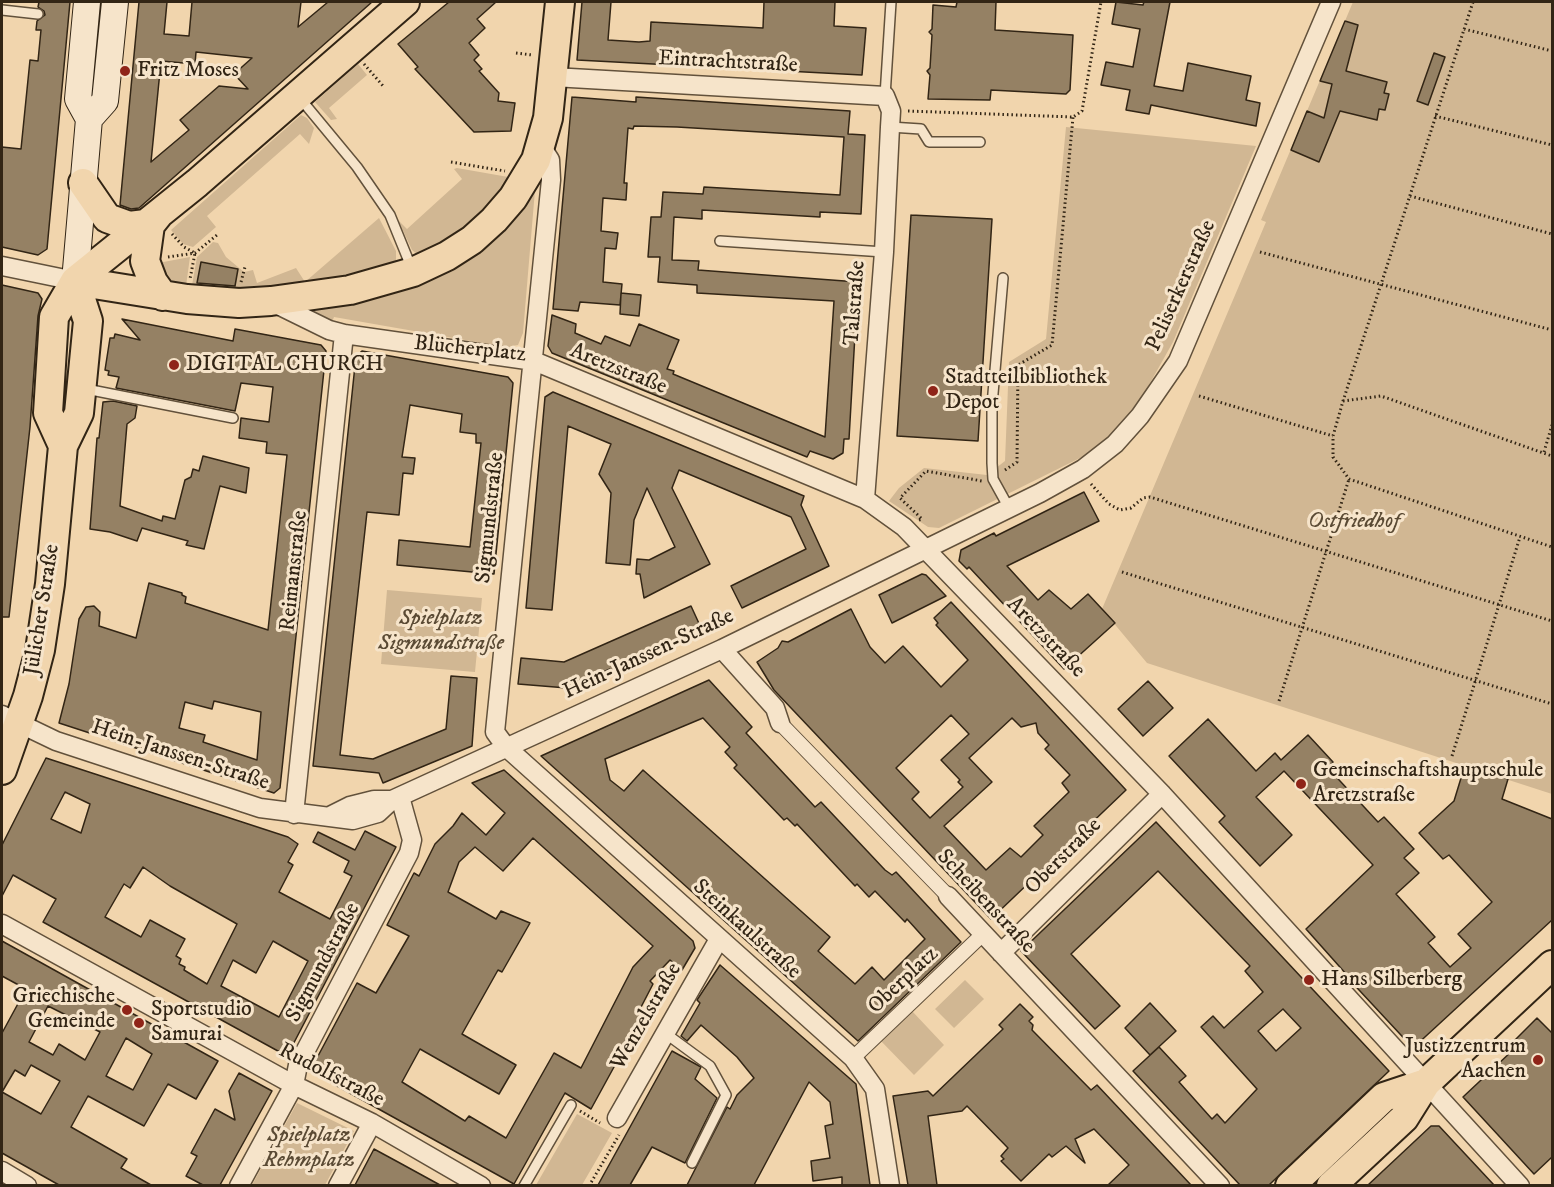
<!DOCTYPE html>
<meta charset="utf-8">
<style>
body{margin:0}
#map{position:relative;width:1554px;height:1187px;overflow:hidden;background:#f1d5ad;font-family:"IM FELL DW Pica",serif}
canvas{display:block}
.frame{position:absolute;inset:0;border:3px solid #322515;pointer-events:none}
</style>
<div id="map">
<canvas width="1554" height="1187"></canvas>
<div class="frame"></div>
</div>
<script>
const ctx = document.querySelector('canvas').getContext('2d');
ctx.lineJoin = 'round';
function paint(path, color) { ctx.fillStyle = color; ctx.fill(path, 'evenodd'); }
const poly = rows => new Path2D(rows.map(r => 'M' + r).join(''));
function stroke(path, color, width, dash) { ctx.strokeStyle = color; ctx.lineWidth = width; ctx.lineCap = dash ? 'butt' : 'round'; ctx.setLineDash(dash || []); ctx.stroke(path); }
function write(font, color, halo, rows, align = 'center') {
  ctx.font = font + ' "IM FELL DW Pica",serif'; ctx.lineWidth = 6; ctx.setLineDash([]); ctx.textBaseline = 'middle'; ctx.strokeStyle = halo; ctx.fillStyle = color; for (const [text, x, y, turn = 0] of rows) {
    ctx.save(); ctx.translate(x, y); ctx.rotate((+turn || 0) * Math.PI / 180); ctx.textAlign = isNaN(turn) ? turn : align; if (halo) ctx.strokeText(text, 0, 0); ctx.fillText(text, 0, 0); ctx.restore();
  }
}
const green = poly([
 [1353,2,1552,2,1552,794,1147,663,1102,609,1266,222,1261,220],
 [358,64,367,75,329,108,337,119,331,120,315,102],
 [301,115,307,118,314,128,309,144,300,134,207,216,216,227,193,247,183,244,171,230],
 [1066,127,1256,146,1173,342,1131,417,1106,441,1082,457,939,528,928,527,889,501,899,488,924,468,987,475,1005,461,1009,362,1046,339],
 [457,168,514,178,474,229,419,256,412,250,398,220,407,229,462,179,454,169],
 [535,190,523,333,518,345,505,347,334,317,332,322,312,313,312,309,349,303],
 [379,218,396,251,396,263,331,286,191,291,197,257,213,242,218,243,226,257,244,272,253,270,257,283,296,268,305,282],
 [190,257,186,286,166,279,158,263],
 [387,590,482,598,475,672,381,664],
 [965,980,984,999,954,1028,935,1009],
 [912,1011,944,1045,914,1075,880,1040],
 [297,1103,354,1131,325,1185,252,1185],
 [577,1114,612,1133,582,1185,536,1185]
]);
const building = poly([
 [39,2,70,2,47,249,38,255,2,247,2,147,21,149,30,60,38,61,41,30,36,30,37,21,45,15,44,11,38,7,39,2],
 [139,2,167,2,164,34,189,36,192,2,301,2,298,27,328,2,372,2,139,208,131,209,120,205,139,2],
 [196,52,252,58,234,74,248,89,219,86,180,120,189,130,151,162,161,61,195,64,196,52],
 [449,2,496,2,477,19,485,28,469,43,479,55,474,60,482,69,479,71,499,93,498,101,515,103,511,131,474,132,415,69,418,67,398,44,449,2],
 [582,2,611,2,608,40,639,42,650,41,651,22,763,28,764,2,835,2,834,26,866,28,862,75,577,60,582,2],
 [957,2,996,2,995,30,1073,35,1070,90,1066,94,991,90,990,100,928,99,930,75,927,71,930,68,932,35,929,32,932,29,933,5,956,7,957,2],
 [1116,2,1143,5,1144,2,1170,2,1154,86,1183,91,1188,63,1251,76,1246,100,1260,103,1256,126,1151,105,1149,114,1126,110,1130,90,1101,85,1106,62,1133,67,1140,29,1112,24,1116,2],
 [1345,21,1358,25,1346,71,1387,82,1384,93,1389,94,1385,110,1379,109,1377,120,1340,111,1319,162,1291,150,1307,111,1324,118,1332,84,1320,81,1345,21],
 [1434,53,1445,57,1428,105,1417,101,1434,53],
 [572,97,636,102,636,97,850,111,848,134,865,135,861,214,820,212,820,217,702,210,702,219,674,217,672,260,699,261,698,270,858,282,849,439,844,439,843,453,833,459,810,451,807,457,552,353,548,346,552,315,576,324,575,333,601,344,605,336,630,346,639,324,679,340,667,369,674,371,673,374,825,437,834,301,697,293,697,285,658,282,660,257,648,257,651,217,661,217,663,192,703,194,704,187,840,195,844,137,677,127,634,126,633,129,628,128,624,183,627,183,626,200,603,198,601,231,618,233,616,249,605,248,603,282,622,284,620,305,580,302,578,311,553,309,572,97],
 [911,215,992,219,978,441,897,436,911,215],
 [201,262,238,269,235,286,197,283,201,262],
 [2,285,38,293,42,299,38,316,30,427,9,617,2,617,2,285],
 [621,293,641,295,639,316,620,314,621,293],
 [122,319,233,341,235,329,321,345,326,351,280,788,274,793,59,723,69,684,79,619,86,607,94,606,100,612,99,626,136,638,149,583,182,593,182,595,186,597,185,603,268,630,287,455,266,453,267,442,239,438,241,418,269,422,273,387,241,383,235,411,116,388,119,377,108,375,109,371,105,370,110,338,114,338,115,334,140,340,122,319],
 [214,701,261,712,257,760,203,742,205,735,179,728,185,702,212,709,214,701],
 [362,351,508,377,513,383,494,574,397,565,399,540,470,547,481,443,476,443,476,434,460,432,462,414,410,405,402,457,415,458,413,474,403,473,399,515,367,512,340,755,373,759,446,729,451,676,477,678,472,746,383,783,379,773,313,766,356,356,362,351],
 [553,392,804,496,801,505,829,566,742,608,731,586,806,549,791,517,679,470,672,488,710,564,644,598,640,574,636,574,637,559,649,560,675,547,647,488,634,520,630,565,606,563,611,493,599,474,611,444,568,426,552,610,526,608,545,397,553,392],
 [113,401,137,406,135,418,127,424,120,506,162,521,163,516,175,519,185,480,191,477,193,469,199,471,203,456,249,468,246,493,220,486,204,549,186,545,188,541,142,528,137,541,110,532,90,529,97,438,99,438,103,402,113,401],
 [1084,492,1099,521,1007,566,1038,600,1049,590,1071,609,1088,594,1115,623,1064,669,969,567,967,569,959,561,961,550,994,533,996,536,1084,492],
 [922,574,926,575,946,596,892,623,879,595,922,574],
 [951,602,1126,790,991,919,774,690,757,662,778,648,782,641,788,642,851,609,870,647,885,663,903,646,941,687,968,660,936,625,938,623,934,618,951,602],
 [951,715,969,734,941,760,960,780,958,782,963,787,930,818,912,799,919,792,896,768,951,715],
 [1012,718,1021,727,1036,723,1038,733,1049,745,1045,749,1070,775,1062,783,1069,792,1034,826,1043,835,1021,857,1010,848,986,870,944,826,992,782,969,758,1012,718],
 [691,606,702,630,611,672,610,669,567,688,518,684,521,658,564,662,691,606],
 [709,680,752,727,746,733,815,807,821,802,885,870,892,875,896,872,961,942,858,1041,541,756,709,680],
 [703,718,730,747,725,752,737,765,734,768,784,820,787,818,795,826,797,824,855,886,857,884,869,897,875,891,905,922,907,919,925,939,884,980,872,967,855,984,818,951,830,937,643,770,624,791,610,780,605,759,703,718],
 [1148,681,1173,708,1143,736,1118,709,1148,681],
 [1208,719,1256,771,1275,753,1281,760,1308,735,1333,762,1328,768,1378,822,1384,817,1414,849,1404,858,1419,873,1396,894,1435,937,1428,943,1450,967,1471,948,1458,934,1492,902,1449,855,1443,859,1419,833,1454,801,1465,765,1508,779,1502,799,1552,819,1552,920,1413,1048,1346,976,1347,975,1306,929,1373,865,1284,771,1256,797,1292,835,1260,866,1219,822,1225,816,1169,756,1208,719],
 [46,758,288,837,298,844,288,862,293,865,279,892,330,919,352,876,344,872,349,861,313,842,318,832,355,850,365,831,396,847,287,1056,43,922,56,899,13,875,2,896,2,845,46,758],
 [65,792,90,804,81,833,51,819,65,792],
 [143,867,170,886,237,924,207,984,184,970,185,967,179,964,181,959,176,956,185,939,150,920,141,937,105,917,124,884,130,888,143,867],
 [273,941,308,961,279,1017,221,986,233,960,256,973,273,941],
 [504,770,693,941,695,948,682,970,670,960,650,981,653,984,639,1011,643,1014,591,1109,565,1093,514,1184,310,1071,357,983,376,993,409,936,387,925,414,873,419,876,435,844,453,826,462,813,486,835,505,813,472,783,504,770],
 [533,838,653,946,633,967,581,1068,554,1053,506,1138,469,1116,465,1121,402,1082,420,1049,499,1094,516,1065,462,1034,498,970,502,972,530,923,501,911,496,919,448,892,459,862,475,847,503,871,533,838],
 [1156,822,1389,1071,1269,1185,1240,1185,1133,1071,1159,1047,1186,1076,1179,1082,1212,1119,1217,1114,1225,1123,1257,1089,1201,1027,1213,1016,1224,1028,1263,992,1245,971,1250,966,1158,871,1071,954,1120,1006,1095,1029,1021,951,1156,822],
 [1283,1009,1301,1028,1276,1051,1258,1031,1283,1009],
 [2,941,218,1061,196,1099,168,1084,144,1126,88,1096,71,1127,127,1159,121,1168,151,1185,59,1185,2,1153,2,1033,26,989,2,976,2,941],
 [48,1006,100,1032,85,1060,59,1044,53,1055,29,1042,48,1006],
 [126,1038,152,1054,133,1090,106,1076,126,1038],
 [31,1065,60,1081,41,1114,2,1092,15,1070,25,1076,31,1065],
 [720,965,856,1084,870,1185,842,1185,842,1177,813,1181,811,1161,830,1158,825,1126,833,1124,830,1102,809,1082,754,1185,687,1185,727,1107,730,1109,737,1095,754,1078,737,1057,701,1025,687,1041,681,1036,700,1003,697,1000,720,965],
 [1150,1003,1176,1031,1150,1055,1125,1028,1150,1003],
 [1020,1004,1033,1017,1029,1021,1033,1025,1032,1030,1091,1090,1097,1085,1191,1185,1108,1185,1129,1165,1094,1129,1075,1139,1085,1163,1066,1146,1052,1157,1049,1154,1021,1181,1001,1161,1004,1159,1001,1156,1008,1148,967,1106,962,1111,928,1116,937,1185,908,1185,893,1096,928,1091,933,1096,1003,1029,999,1025,1020,1004],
 [1537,1018,1552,1033,1552,1157,1534,1174,1463,1097,1513,1050,1509,1046,1537,1018],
 [672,1051,701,1067,695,1079,717,1098,685,1163,652,1147,630,1185,598,1185,672,1051],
 [239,1073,272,1091,220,1185,203,1185,186,1176,197,1156,191,1153,215,1109,235,1120,229,1091,239,1073],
 [1431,1126,1439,1126,1494,1185,1368,1185,1431,1126],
 [374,1149,398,1162,440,1185,355,1185,374,1149]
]);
const path = poly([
 [1473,2,1343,401,1333,436,1333,457,1349,479,1552,547],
 [1464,29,1552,51],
 [516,53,532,55],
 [364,64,384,87],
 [908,111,1073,117,1082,111,1101,2],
 [1435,116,1552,145],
 [451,162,505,171],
 [1410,196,1552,234],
 [172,234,184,247,195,253,190,279],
 [1260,252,1552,330],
 [168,257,195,253,217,235],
 [241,282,245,267],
 [1199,396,1333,436],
 [1343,401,1381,396,1552,456],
 [1544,452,1552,425],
 [1005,470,1017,462,1018,365,1052,345,1073,117],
 [1091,484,1109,504,1120,510,1131,508,1143,498,1150,497,1552,621],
 [919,520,922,519,900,498,926,471,982,481],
 [1122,572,1552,704],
 [1279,701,1349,479],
 [1452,756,1520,537],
 [580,1111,600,1123],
 [589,1186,619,1135]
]);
const service = poly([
 [2,10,38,14],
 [885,96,891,2],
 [299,97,357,167,390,215,412,269],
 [890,127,921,129,929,142,980,142],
 [720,241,884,252],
 [1003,278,992,405,992,463,993,479,1009,508],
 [86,389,233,418],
 [665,1033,710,1066,726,1095,692,1163],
 [524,1186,571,1105]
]);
const pedestrian = poly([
 [780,723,948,896],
 [853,1058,983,934]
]);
const minor = poly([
 [553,77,885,96,891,111,890,127,884,252,865,499],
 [541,146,550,160,551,180,495,732,506,747,853,1058,875,1089,890,1186],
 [2,266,75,281],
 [272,302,329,330,344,334,534,361,865,499,904,527,1162,794,1520,1186],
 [722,649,775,708,780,723],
 [2,715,56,741,260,808,353,820,378,813,392,800,722,649,1040,493,1083,469,1115,444,1140,416,1178,361,1331,2],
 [294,814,344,334],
 [330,816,350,806,374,800,392,800],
 [948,896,1220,1186],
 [2,924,294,1085,372,1123,481,1186],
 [1001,953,1162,794],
 [617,1118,719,939],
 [2,1171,27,1186],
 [239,1186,294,1085,298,1065,409,853,412,840,400,797],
 [338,1186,372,1123]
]);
const secondary = poly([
 [87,2,78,99,89,119],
 [75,281,89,119,105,101,115,2]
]);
const primary = poly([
 [83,183,107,218,129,226,146,224],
 [158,215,150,225,145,261,153,282,163,296],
 [75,281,187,299,239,303,271,301,350,290,413,272,447,256,472,240,494,220,513,198,536,160,548,118,560,2],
 [63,446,48,413,54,317,75,281,197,183,405,2],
 [2,770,28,696,40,650,50,584,63,446,79,413,88,321,75,281],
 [1290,1186,1384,1097,1426,1083],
 [1331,1186,1404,1118,1426,1083,1552,965]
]);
const markers = [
 [125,71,6,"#8f2418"],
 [174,365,6,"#8f2418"],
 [933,391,6,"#8f2418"],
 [1301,784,6,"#8f2418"],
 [1309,980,6,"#8f2418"],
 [127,1010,6,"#8f2418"],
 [139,1023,6,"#8f2418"],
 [1538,1060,6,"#8f2418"]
];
const streetNames = [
 ["Eintrachtstraße",728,63,3],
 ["Peliserkerstraße",1182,286,-66],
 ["Talstraße",856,303,-86],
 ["Blücherplatz",470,350,6],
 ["Aretzstraße",618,370,22],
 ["Sigmundstraße",491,518,-84],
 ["Reimanstraße",295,571,-84],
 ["Jülicher Straße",43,610,-81],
 ["Aretzstraße",1045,638,46],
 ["Hein-Janssen-Straße",649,655,-25],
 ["Hein-Janssen-Straße",180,756,18],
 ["Oberstraße",1064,857,-45],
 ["Scheibenstraße",985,902,47],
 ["Steinkaulstraße",746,930,42],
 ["Sigmundstraße",324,963,-62],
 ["Oberplatz",904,981,-43],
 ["Wenzelstraße",647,1017,-60],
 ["Rudolfstraße",331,1076,27]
];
const poiNames = [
 ["Fritz Moses",137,71],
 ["DIGITAL CHURCH",186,365],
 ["Stadtteilbibliothek",945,378],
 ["Depot",945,403],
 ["Gemeinschaftshauptschule",1313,771],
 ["Aretzstraße",1313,796],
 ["Hans Silberberg",1321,980],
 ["Griechische",115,997,"right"],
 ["Gemeinde",115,1022,"right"],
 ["Sportstudio",151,1010],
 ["Samurai",151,1035],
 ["Justizzentrum",1526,1047,"right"],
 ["Aachen",1526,1072,"right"]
];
const parkNames = [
 ["Ostfriedhof",1354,522],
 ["Spielplatz",441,619],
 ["Sigmundstraße",441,644],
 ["Spielplatz",309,1136],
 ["Rehmplatz",309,1161]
];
paint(green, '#d1b793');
paint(building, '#958164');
stroke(building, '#322515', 1.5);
stroke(service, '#62513b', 12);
stroke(pedestrian, '#62513b', 16);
stroke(minor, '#62513b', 21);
stroke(secondary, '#322515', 28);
stroke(primary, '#322515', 32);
stroke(path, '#322515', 3, [1.5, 3]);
stroke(service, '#f6e4ca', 9);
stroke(pedestrian, '#f6e4ca', 14);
stroke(minor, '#f6e4ca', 18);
stroke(secondary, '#f6e4ca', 26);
stroke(primary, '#f1d5ad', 28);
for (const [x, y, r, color] of markers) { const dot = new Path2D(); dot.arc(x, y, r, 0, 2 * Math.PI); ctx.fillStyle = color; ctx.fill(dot); stroke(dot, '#f6e4ca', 2); }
write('22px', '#322515', '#f6e4ca', streetNames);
write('22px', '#322515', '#f6e4ca', poiNames, 'left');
write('italic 22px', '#5a4a34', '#f6e4ca', parkNames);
</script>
